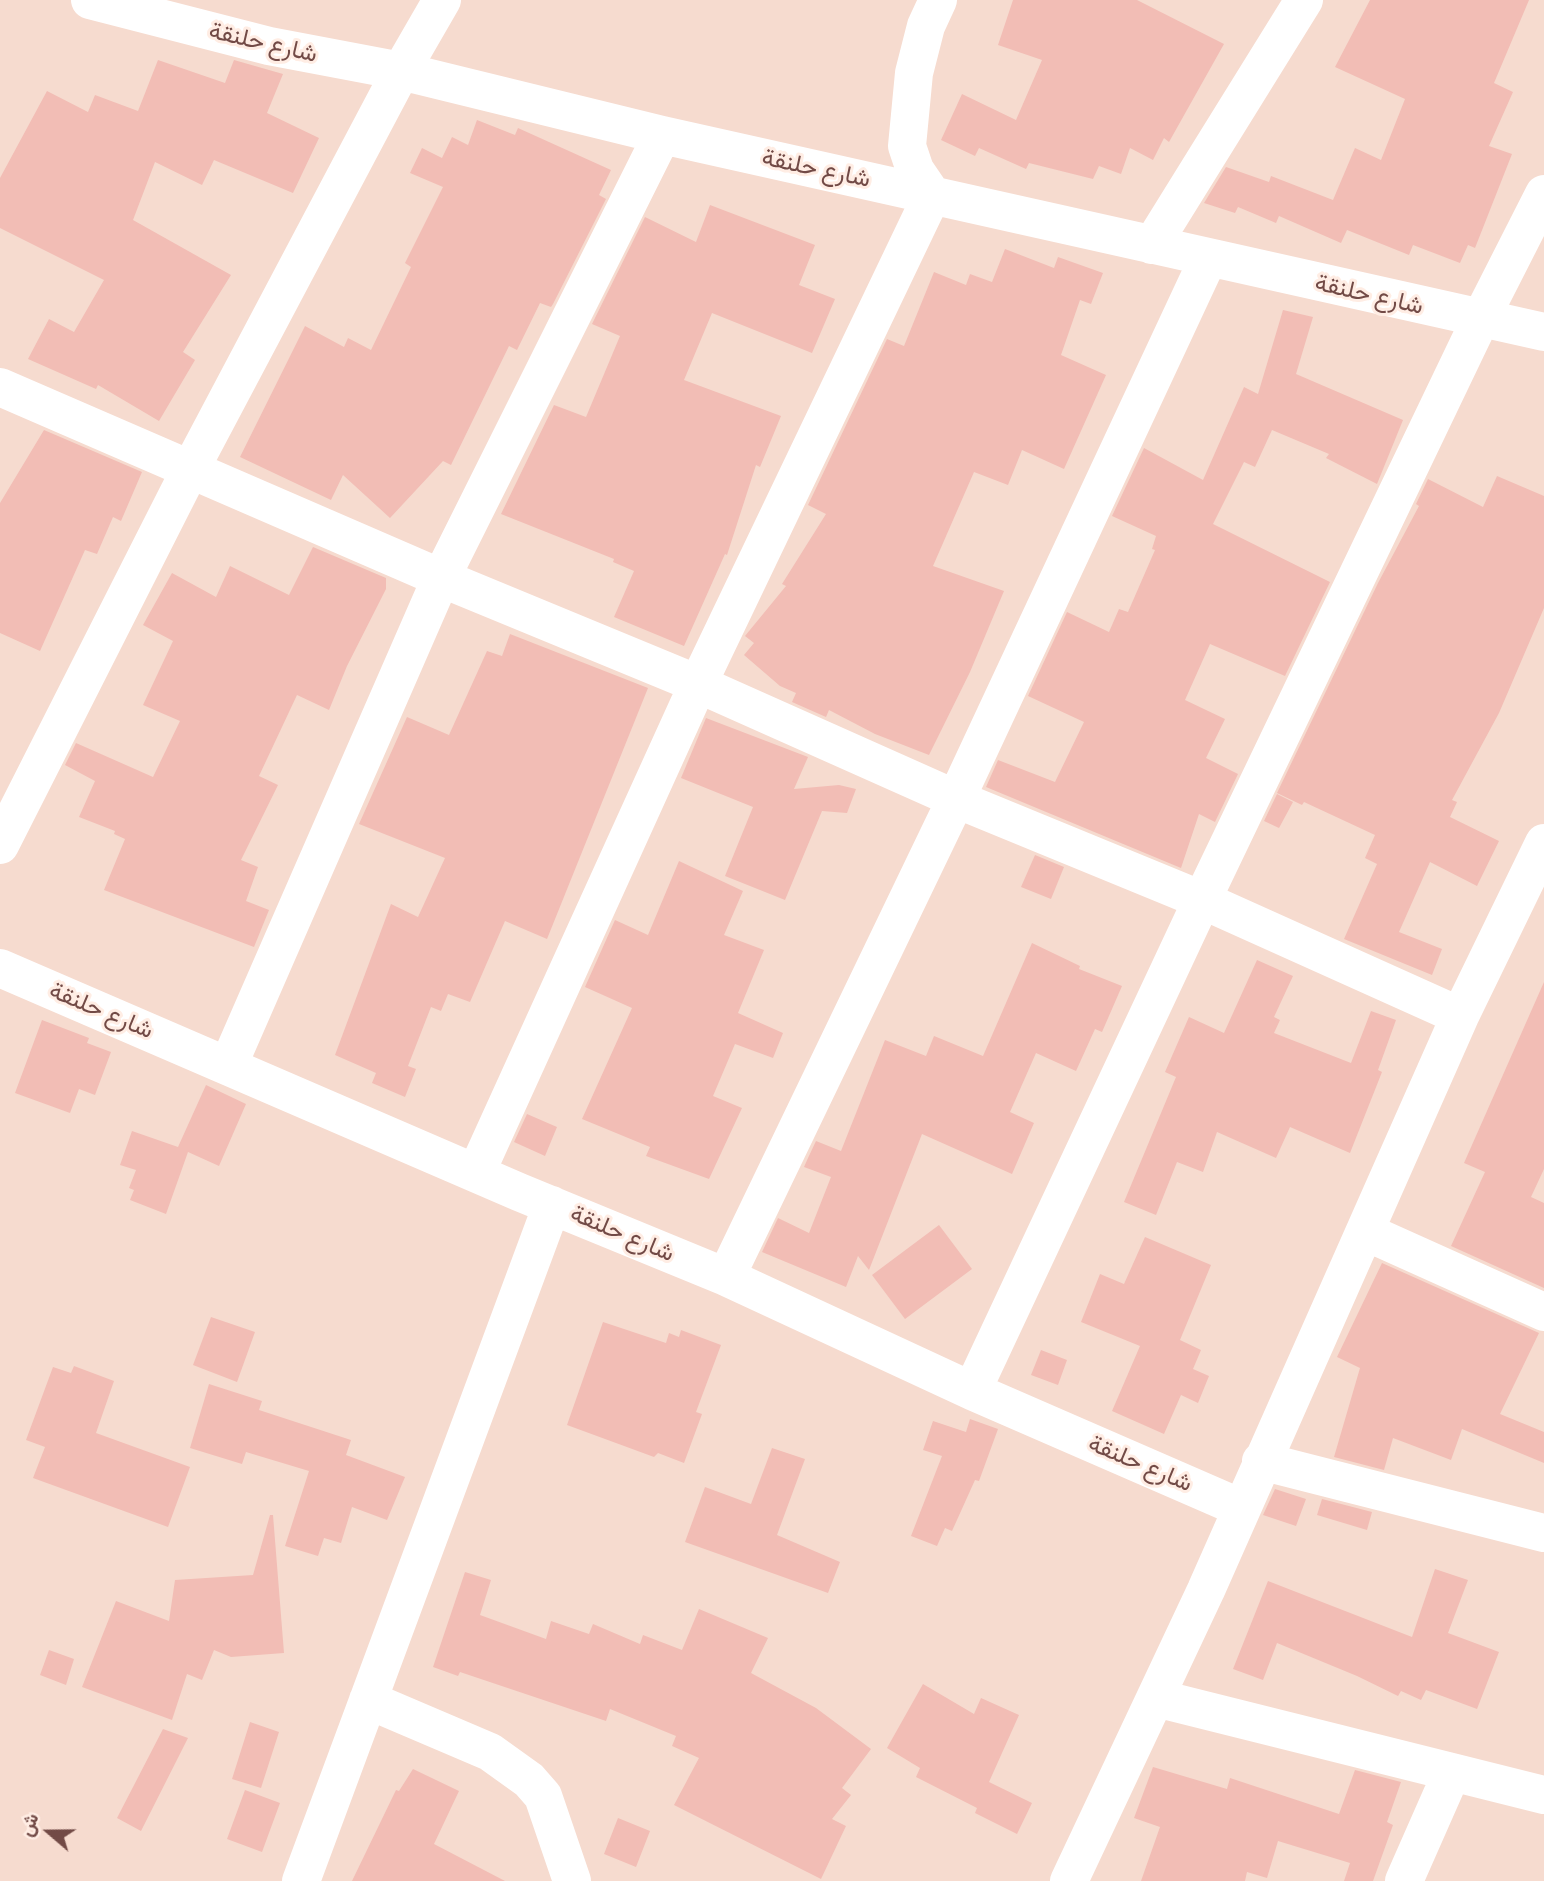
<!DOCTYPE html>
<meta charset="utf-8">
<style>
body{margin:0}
#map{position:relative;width:1544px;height:1881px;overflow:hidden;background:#fce8de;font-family:"Fira Sans Condensed",Vazirmatn,sans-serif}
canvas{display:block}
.north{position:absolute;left:14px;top:1797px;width:70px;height:70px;-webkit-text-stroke:5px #ffede4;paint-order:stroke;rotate:290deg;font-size:19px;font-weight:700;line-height:28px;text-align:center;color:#724a46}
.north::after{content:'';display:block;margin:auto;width:24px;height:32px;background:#724a46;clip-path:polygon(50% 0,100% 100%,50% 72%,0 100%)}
</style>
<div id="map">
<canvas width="1544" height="1881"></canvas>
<div class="north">ش</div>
</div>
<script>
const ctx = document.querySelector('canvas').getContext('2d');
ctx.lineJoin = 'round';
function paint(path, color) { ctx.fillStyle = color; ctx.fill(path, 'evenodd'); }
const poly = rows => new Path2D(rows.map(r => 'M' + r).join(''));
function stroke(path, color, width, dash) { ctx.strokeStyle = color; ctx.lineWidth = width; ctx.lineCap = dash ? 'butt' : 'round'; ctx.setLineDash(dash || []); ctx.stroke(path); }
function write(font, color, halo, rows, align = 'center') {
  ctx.font = font + ' "Fira Sans Condensed",Vazirmatn,sans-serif'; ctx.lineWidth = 6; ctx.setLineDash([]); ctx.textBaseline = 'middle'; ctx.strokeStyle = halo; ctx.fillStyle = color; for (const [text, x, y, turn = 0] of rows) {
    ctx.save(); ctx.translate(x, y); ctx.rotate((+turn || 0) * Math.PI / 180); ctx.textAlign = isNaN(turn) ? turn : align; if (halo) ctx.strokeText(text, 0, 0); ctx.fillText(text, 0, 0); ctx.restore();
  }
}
const residential = poly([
 [0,0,1544,0,1544,1881,0,1881]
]);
const building = poly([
 [1013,0,1137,0,1224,44,1169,142,1164,138,1153,160,1130,148,1121,174,1099,166,1093,179,1029,163,1026,169,979,148,975,156,941,140,962,94,1016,120,1042,60,998,45],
 [1370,0,1529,0,1494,83,1513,92,1489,146,1512,154,1475,248,1468,245,1460,263,1413,245,1409,255,1347,230,1341,243,1279,216,1276,223,1238,207,1235,213,1204,203,1226,167,1269,182,1271,176,1333,200,1355,148,1381,160,1405,99,1335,67],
 [158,60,225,83,234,60,283,74,267,113,319,138,293,193,214,160,202,185,155,162,133,220,231,275,183,352,195,360,159,421,98,385,96,389,28,359,49,319,74,332,104,280,0,228,0,178,47,91,88,112,95,95,138,111],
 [477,120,515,135,518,128,611,170,599,195,606,199,553,304,551,307,540,303,517,350,509,346,451,465,443,461,390,518,343,475,331,500,240,457,305,326,344,347,348,338,371,350,411,267,405,263,443,187,410,173,422,148,442,158,452,137,468,145],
 [710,205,815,245,799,285,835,299,812,353,712,313,684,380,781,416,760,467,756,465,727,555,725,554,684,646,614,617,634,571,613,562,614,559,501,514,554,405,586,417,620,336,592,324,645,217,696,242],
 [1005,249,1054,268,1058,257,1103,273,1091,304,1080,300,1061,355,1106,375,1064,469,1022,450,1008,485,974,472,933,566,1004,591,970,672,929,755,875,734,829,710,826,717,792,702,796,693,780,686,744,655,754,643,745,636,786,586,782,584,826,514,808,505,887,339,904,346,934,272,966,285,970,274,992,282],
 [1283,310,1313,317,1296,374,1403,420,1377,484,1326,458,1329,454,1272,430,1255,467,1244,462,1213,524,1330,582,1285,676,1210,644,1185,700,1225,719,1206,758,1238,774,1215,822,1199,814,1181,868,986,787,998,760,1055,782,1084,722,1028,696,1067,612,1109,632,1119,609,1128,612,1155,550,1152,549,1156,536,1112,516,1144,448,1203,480,1244,387,1258,394],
 [44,430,142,472,121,521,113,517,97,554,85,550,40,651,0,633,0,503],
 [1497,476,1544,496,1544,608,1499,713,1452,800,1457,802,1450,817,1499,841,1477,886,1430,862,1399,932,1442,949,1432,975,1344,939,1377,864,1365,858,1375,835,1304,802,1302,805,1277,793,1378,583,1419,506,1416,504,1428,479,1483,507],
 [313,547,386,578,386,589,347,666,329,710,297,695,259,776,278,785,241,860,258,867,246,901,269,910,254,947,104,890,125,839,114,834,115,831,79,817,95,781,65,765,76,743,153,777,180,721,143,705,173,641,143,625,172,573,216,597,230,566,289,595],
 [510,634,648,688,547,939,505,921,470,1002,448,994,441,1011,431,1007,408,1066,416,1069,405,1097,372,1083,376,1073,335,1055,391,904,418,917,445,858,359,824,407,717,449,735,487,651,502,656],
 [706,718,808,757,794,789,839,785,856,789,847,813,822,811,785,900,725,876,753,807,681,778],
 [1277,794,1293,802,1279,828,1264,821],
 [1035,855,1064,867,1051,899,1021,887],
 [679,861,743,891,724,935,764,950,738,1013,783,1033,773,1058,735,1044,713,1096,742,1108,709,1179,646,1156,650,1147,582,1119,632,1008,585,987,615,920,648,935],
 [1032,943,1080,966,1079,969,1122,986,1102,1032,1095,1029,1076,1071,1036,1053,1010,1112,1034,1123,1012,1174,922,1134,869,1270,858,1256,846,1287,762,1252,778,1218,809,1233,831,1177,804,1167,808,1158,816,1141,841,1151,885,1040,926,1056,934,1036,983,1056],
 [1257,960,1293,976,1274,1017,1280,1020,1274,1033,1351,1063,1371,1011,1396,1020,1378,1070,1382,1072,1350,1153,1290,1127,1276,1158,1217,1132,1203,1172,1177,1162,1156,1215,1124,1202,1176,1077,1165,1072,1189,1017,1224,1033],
 [1544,982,1544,1169,1531,1197,1544,1203,1544,1288,1451,1246,1485,1172,1464,1163],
 [42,1020,89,1038,87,1043,111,1052,95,1095,79,1089,70,1113,15,1093],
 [206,1085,246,1104,219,1166,188,1152,166,1214,130,1200,134,1190,129,1188,136,1170,120,1165,132,1131,178,1147],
 [527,1114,557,1127,545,1156,514,1142],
 [939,1225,972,1269,905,1319,872,1275],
 [1145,1237,1211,1265,1180,1340,1201,1350,1193,1369,1209,1376,1198,1403,1181,1395,1164,1434,1112,1411,1140,1346,1081,1322,1100,1274,1124,1284],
 [1382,1263,1539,1333,1500,1414,1544,1432,1544,1463,1462,1429,1451,1460,1393,1438,1384,1470,1334,1457,1360,1368,1337,1357],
 [211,1317,255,1332,237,1382,193,1365],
 [603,1322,666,1343,669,1333,679,1337,681,1330,721,1345,696,1412,702,1414,684,1463,658,1453,654,1457,567,1425],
 [1041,1350,1067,1360,1058,1385,1031,1375],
 [74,1366,114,1381,96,1433,190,1467,168,1527,33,1478,45,1447,26,1440,53,1367,71,1373],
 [209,1384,262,1401,259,1410,351,1440,346,1455,405,1477,387,1520,352,1507,341,1543,324,1538,318,1556,285,1546,309,1471,246,1452,242,1464,190,1448],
 [970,1419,998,1429,979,1481,975,1480,952,1531,945,1528,937,1546,911,1536,942,1456,923,1450,933,1421,966,1432],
 [772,1448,805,1459,777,1535,840,1562,828,1593,685,1542,705,1487,751,1504],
 [1275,1489,1306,1499,1296,1526,1263,1515],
 [1322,1499,1372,1512,1367,1530,1317,1515],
 [270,1515,273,1515,284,1653,231,1657,214,1650,202,1680,187,1674,172,1720,82,1687,116,1601,169,1621,175,1580,253,1575],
 [1435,1569,1468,1580,1448,1633,1499,1652,1477,1709,1426,1690,1421,1700,1401,1691,1398,1696,1357,1676,1277,1643,1263,1680,1233,1669,1268,1581,1412,1637],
 [465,1572,491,1580,480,1615,546,1639,551,1621,589,1634,593,1624,640,1644,643,1635,682,1650,699,1609,768,1638,751,1673,816,1708,871,1749,842,1788,851,1795,832,1819,846,1826,821,1879,674,1805,699,1758,672,1746,676,1736,610,1709,606,1721,460,1672,458,1676,433,1667],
 [49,1650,74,1659,66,1685,40,1675],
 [923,1684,974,1714,981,1698,1019,1715,989,1782,1032,1803,1017,1834,975,1813,977,1808,916,1777,920,1768,887,1748],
 [250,1722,279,1732,261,1788,232,1779],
 [163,1729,188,1738,141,1831,117,1818],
 [1153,1767,1227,1789,1230,1778,1339,1814,1355,1770,1401,1782,1387,1822,1393,1825,1373,1881,1344,1881,1350,1863,1278,1841,1267,1878,1247,1872,1245,1881,1141,1881,1160,1827,1134,1818],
 [413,1769,459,1791,434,1844,505,1881,352,1881,396,1790,399,1791],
 [245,1790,280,1803,262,1852,227,1839],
 [618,1818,650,1831,636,1867,604,1854]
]);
const minor = poly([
 [90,0,269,46,401,71,662,135,1544,332],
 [1152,245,1304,0],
 [0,387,441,578,698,684,956,799,1202,900,1460,1016],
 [0,845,190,470,401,71,442,0],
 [0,968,519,1192,726,1277,972,1391,1241,1508],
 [228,1066,441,578,662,135],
 [476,1173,698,684,932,195,915,170,907,146,914,73,926,26,938,0],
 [1366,1232,1544,1312],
 [726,1277,956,799,1208,259],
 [972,1391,1202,900,1480,320,1544,194],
 [1261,1461,1544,1533],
 [1156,1698,1544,1795],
 [368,1700,490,1752,529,1780,543,1796,572,1881],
 [301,1881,552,1205],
 [1069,1881,1206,1590,1460,1016,1544,843],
 [1404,1881,1452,1772]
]);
const streetNames = [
 ["شارع حلنقة",263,43,13],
 ["شارع حلنقة",816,169,12],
 ["شارع حلنقة",1369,295,13],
 ["شارع حلنقة",101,1011,23],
 ["شارع حلنقة",622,1234,23],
 ["شارع حلنقة",1140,1464,23]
];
paint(residential, '#f6dbcf');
paint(building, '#f2bdb5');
stroke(minor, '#fff', 38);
write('24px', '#724a46', '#ffede4', streetNames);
</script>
